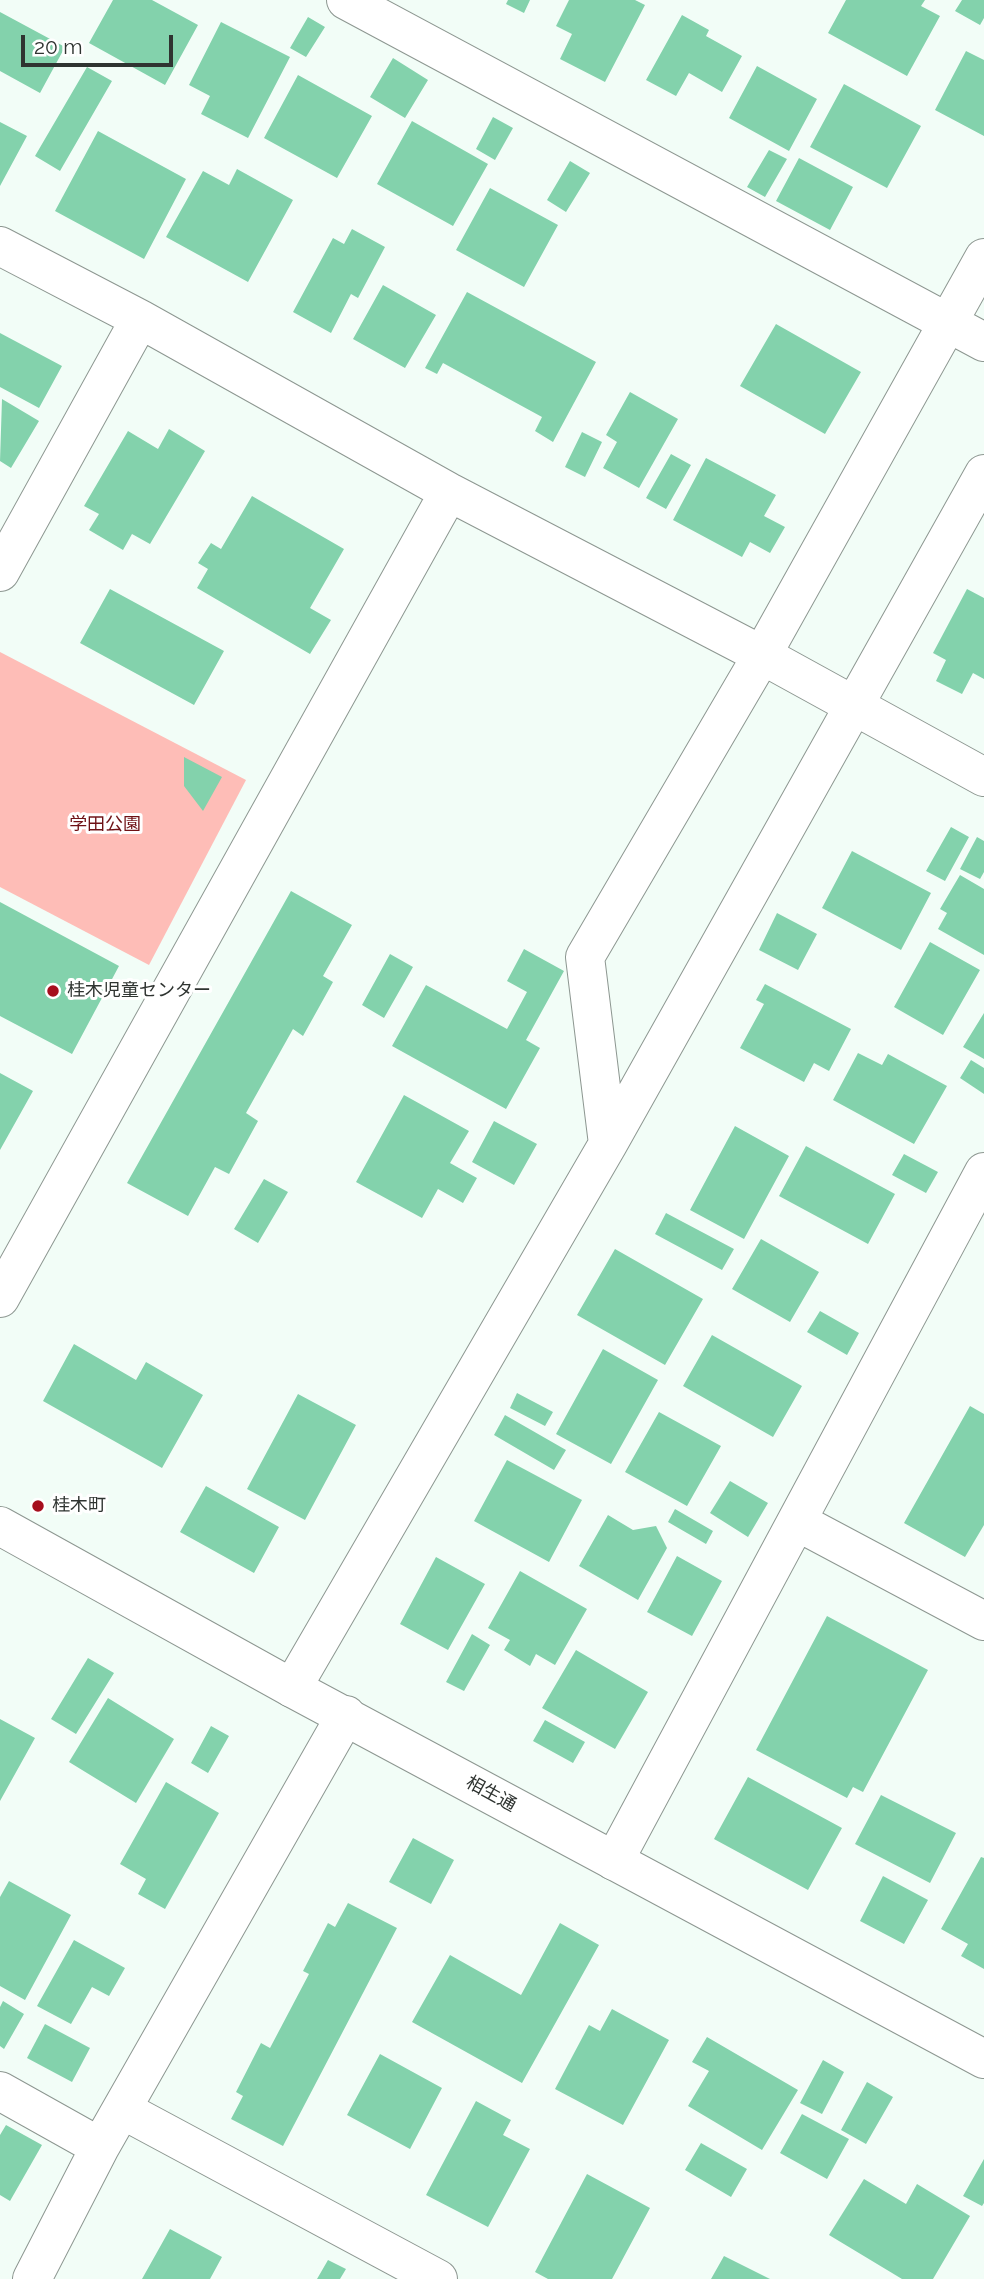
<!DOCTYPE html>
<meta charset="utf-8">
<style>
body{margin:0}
#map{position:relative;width:984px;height:2279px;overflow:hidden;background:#f2fdf7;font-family:Raleway,sans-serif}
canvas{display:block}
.scale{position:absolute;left:21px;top:35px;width:152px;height:32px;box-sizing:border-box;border:4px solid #2f3431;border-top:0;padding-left:9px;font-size:21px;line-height:24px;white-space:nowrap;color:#2f3431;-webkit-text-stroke:5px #fff;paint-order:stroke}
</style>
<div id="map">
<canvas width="984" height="2279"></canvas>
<div class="scale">20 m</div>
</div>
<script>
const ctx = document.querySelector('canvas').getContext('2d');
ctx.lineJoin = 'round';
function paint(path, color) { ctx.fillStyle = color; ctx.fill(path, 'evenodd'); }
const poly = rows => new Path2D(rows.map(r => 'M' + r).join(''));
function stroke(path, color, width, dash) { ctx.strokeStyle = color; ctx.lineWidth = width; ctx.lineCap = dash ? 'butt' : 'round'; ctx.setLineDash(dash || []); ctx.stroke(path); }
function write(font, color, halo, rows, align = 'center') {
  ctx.font = font + ' Raleway,"Noto Sans JP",sans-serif'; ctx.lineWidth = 6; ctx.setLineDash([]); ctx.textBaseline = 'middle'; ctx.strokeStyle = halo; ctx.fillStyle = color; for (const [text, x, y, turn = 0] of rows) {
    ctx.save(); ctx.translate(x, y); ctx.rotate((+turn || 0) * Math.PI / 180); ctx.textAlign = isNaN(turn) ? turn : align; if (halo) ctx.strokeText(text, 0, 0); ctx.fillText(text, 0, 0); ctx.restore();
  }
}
const green = poly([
 [0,652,246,780,149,965,0,887]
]);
const building = poly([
 [113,0,152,0,198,25,165,85,89,43],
 [508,0,530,0,524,13,506,4],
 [569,0,635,0,645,5,605,82,560,59,572,34,556,26],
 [846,0,925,0,921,6,940,16,907,76,828,33],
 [962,0,984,0,984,18,980,25,955,11],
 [0,12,65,47,40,93,0,71],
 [682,15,709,30,706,36,742,56,722,92,689,73,676,96,646,80],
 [308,17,325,27,306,57,290,48],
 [221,22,290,57,248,138,201,114,210,96,189,85],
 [966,51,984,60,984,136,935,110],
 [393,58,428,80,405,118,370,97],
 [757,66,817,99,789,151,729,118],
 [87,67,112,81,60,171,35,156],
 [298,75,372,116,337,178,264,138],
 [844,84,921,126,887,188,810,147],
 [493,117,513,128,495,160,476,149],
 [412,121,488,164,453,226,377,184],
 [0,122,27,136,0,186],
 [98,131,186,179,144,259,55,211],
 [769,150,787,159,765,197,747,187],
 [799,158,853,187,830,230,776,201],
 [570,161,590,173,566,212,547,200],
 [237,169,293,200,248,282,166,237,203,171,229,185],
 [490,188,558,225,524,287,456,250],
 [352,229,385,247,358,298,351,294,331,333,293,312,333,238,344,244],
 [383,285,436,315,405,368,353,339],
 [467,292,596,362,553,442,535,431,542,417,443,363,437,374,425,368],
 [776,324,861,372,825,434,740,386],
 [0,333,62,366,39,408,0,387],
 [630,392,678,419,639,488,603,468,617,442,606,435],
 [2,399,39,421,11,468,0,461],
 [169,429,205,451,150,544,132,534,123,550,89,530,99,514,84,506,128,431,158,449],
 [582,432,602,442,585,477,565,467],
 [671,454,691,465,666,509,646,498],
 [706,458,776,495,764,516,785,527,770,553,750,542,742,557,673,520],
 [252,496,344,549,310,608,331,620,310,654,197,588,208,569,198,563,211,543,221,549],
 [110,589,224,651,194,705,80,643],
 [967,589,984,598,984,679,973,673,962,694,936,681,946,660,933,653],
 [184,757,222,777,203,811,184,786],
 [951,827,969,837,945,881,926,871],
 [977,837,984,841,984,872,980,879,960,869],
 [852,851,931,893,901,950,822,908],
 [960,875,984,889,984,955,938,929,947,913,940,909],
 [291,891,352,925,323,976,333,982,303,1036,293,1029,246,1113,258,1121,229,1174,215,1167,188,1216,127,1183],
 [0,902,119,966,72,1054,0,1016],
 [777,913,817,934,798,970,759,950],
 [930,942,980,970,943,1035,894,1007],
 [524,949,564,971,526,1040,540,1048,506,1109,392,1046,426,985,507,1029,527,992,507,981],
 [390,954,413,967,384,1018,362,1005],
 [765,984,851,1029,829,1071,814,1063,804,1082,740,1048,764,1004,756,1000],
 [984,1013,984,1059,963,1047],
 [858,1053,882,1065,888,1054,947,1086,914,1144,833,1100],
 [971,1060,984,1068,984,1094,960,1078],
 [0,1073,33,1091,0,1150],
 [404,1095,469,1131,450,1163,477,1178,463,1203,438,1189,422,1218,356,1182],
 [494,1121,537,1144,514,1185,472,1162],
 [735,1126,789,1156,744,1239,690,1210],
 [806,1146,895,1194,868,1244,779,1196],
 [904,1154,938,1172,926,1193,892,1175],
 [264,1179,288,1192,258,1243,234,1229],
 [666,1213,734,1249,722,1270,655,1234],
 [761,1239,819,1272,790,1322,732,1289],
 [615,1249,703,1299,665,1365,577,1315],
 [820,1311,859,1333,847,1355,807,1332],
 [712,1335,802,1386,773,1437,683,1386],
 [74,1344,136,1380,146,1362,203,1395,162,1468,43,1401],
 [603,1349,658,1380,611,1464,556,1434],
 [517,1393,553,1412,545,1426,510,1408],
 [298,1394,356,1425,305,1520,247,1489],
 [970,1406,984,1414,984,1525,965,1557,904,1523],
 [659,1412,721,1446,687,1506,625,1472],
 [505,1415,566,1450,554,1470,494,1435],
 [507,1460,582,1500,549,1562,474,1521],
 [730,1481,768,1503,748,1537,710,1513],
 [206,1486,279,1527,254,1573,180,1532],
 [675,1509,713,1531,706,1544,668,1522],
 [608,1515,633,1530,656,1526,667,1548,638,1600,579,1566],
 [677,1556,722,1581,692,1636,647,1612],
 [436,1557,485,1584,448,1650,400,1624],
 [520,1571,587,1609,555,1665,536,1654,530,1666,504,1650,510,1640,488,1628],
 [827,1616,928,1670,863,1792,853,1787,847,1798,756,1750],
 [472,1634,490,1645,464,1691,446,1682],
 [576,1650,648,1692,615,1749,542,1708],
 [88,1658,114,1673,76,1734,51,1719],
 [108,1698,174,1739,136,1803,69,1762],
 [0,1719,35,1738,0,1801],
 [545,1720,585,1742,573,1763,533,1741],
 [211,1726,229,1736,208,1773,191,1763],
 [748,1777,842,1828,808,1890,714,1839],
 [166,1782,219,1813,165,1909,138,1894,146,1879,120,1864],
 [881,1795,956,1833,930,1883,855,1844],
 [413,1838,454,1860,431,1904,389,1882],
 [981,1857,984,1858,984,1969,961,1956,968,1944,941,1929],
 [883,1876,928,1900,904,1944,860,1921],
 [9,1881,71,1915,25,2000,0,1986,0,1897],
 [348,1903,397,1928,283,2146,231,2119,243,2096,236,2092,261,2043,270,2048,309,1974,303,1971,328,1923,335,1927],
 [560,1923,599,1945,522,2083,412,2022,450,1955,521,1995],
 [74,1940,125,1968,109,1996,92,1987,71,2024,37,2006],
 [3,2001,24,2014,4,2049,0,2046,0,2007],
 [612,2009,669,2040,623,2125,555,2089,589,2025,600,2031],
 [45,2024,90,2048,72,2082,27,2058],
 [707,2037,798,2090,762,2150,688,2106,709,2071,692,2062],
 [380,2054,442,2088,410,2149,347,2115],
 [823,2060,844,2072,822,2114,800,2103],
 [867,2082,893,2097,866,2144,841,2130],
 [476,2101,511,2120,503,2135,530,2149,488,2227,426,2195],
 [802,2114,849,2139,827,2179,780,2153],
 [6,2125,42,2145,10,2201,0,2195,0,2135],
 [701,2143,747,2169,731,2197,685,2170],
 [984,2159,984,2203,982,2206,963,2196],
 [587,2174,650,2208,612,2279,548,2279,535,2272],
 [864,2179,906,2204,917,2184,970,2216,933,2279,902,2279,829,2235],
 [170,2229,222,2257,210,2279,142,2279],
 [724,2256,770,2279,711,2279],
 [328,2260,346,2269,340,2279,317,2279]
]);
const street = poly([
 [346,0,984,342],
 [0,246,140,319,449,492,762,655,984,777],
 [0,572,140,319],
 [608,1144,984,474],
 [0,1298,449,492],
 [798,1522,984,1621],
 [292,1688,608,1144,585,957,762,655,984,258],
 [614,1861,984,1172],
 [0,2091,100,2147],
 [123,2110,438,2279],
 [32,2279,100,2147,346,1715]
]);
const secondary = poly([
 [0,1526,292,1688,984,2059]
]);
const markers = [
 [53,991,7,"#a60e1d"],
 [38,1506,7,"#a60e1d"]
];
const parkNames = [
 ["学田公園",105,825]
];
const poiNames = [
 ["桂木児童センター",67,991],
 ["桂木町",52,1506]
];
const streetNames = [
 ["相生通",491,1794,29]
];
paint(green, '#febdb7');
paint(building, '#83d2ac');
stroke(street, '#8d9791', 40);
stroke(secondary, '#8d9791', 40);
stroke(street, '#fff', 38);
stroke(secondary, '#fff', 38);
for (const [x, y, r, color] of markers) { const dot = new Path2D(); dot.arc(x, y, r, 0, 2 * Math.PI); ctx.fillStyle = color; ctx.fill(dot); stroke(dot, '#fff', 2.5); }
write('18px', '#6e1115', '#fff', parkNames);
write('18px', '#2f3431', '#fff', poiNames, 'left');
write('18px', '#2f3431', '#fff', streetNames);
</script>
